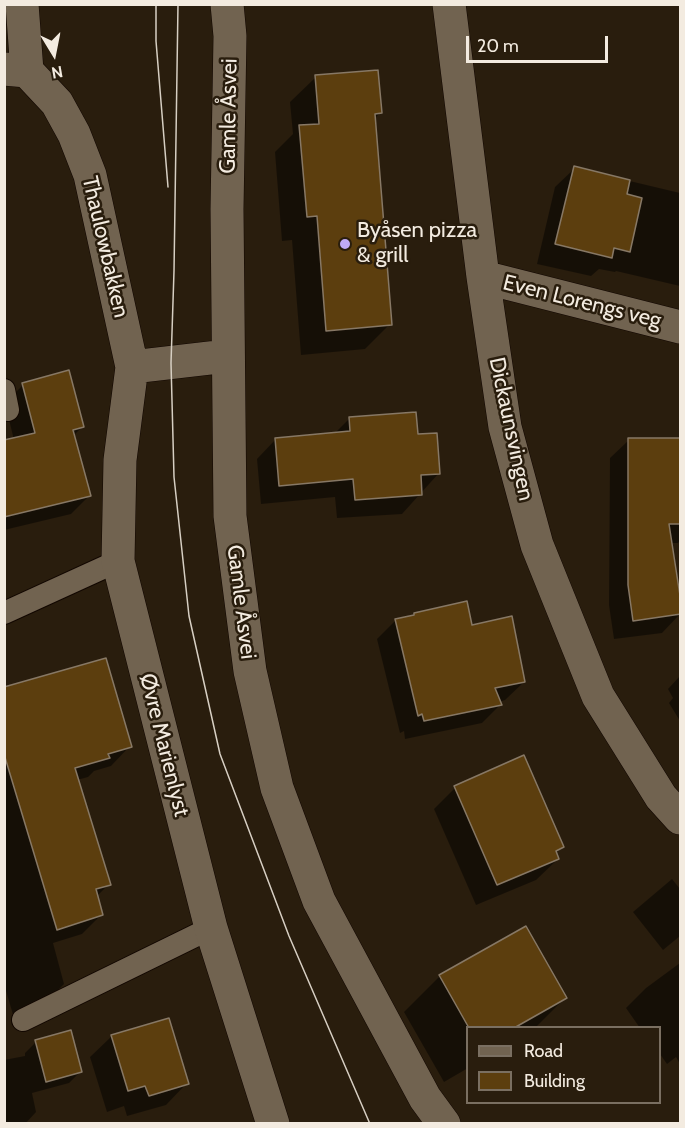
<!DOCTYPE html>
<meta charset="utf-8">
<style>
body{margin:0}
#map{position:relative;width:685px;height:1128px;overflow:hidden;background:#291d0d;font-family:Cabin,sans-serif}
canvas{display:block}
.frame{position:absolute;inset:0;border:6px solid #f3ebe0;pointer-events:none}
.legend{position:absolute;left:466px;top:1026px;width:195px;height:78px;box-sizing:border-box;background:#291d0d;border:2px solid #7a6f61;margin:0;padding:8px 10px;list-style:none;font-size:18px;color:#f3ebe0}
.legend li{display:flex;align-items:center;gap:12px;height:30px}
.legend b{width:30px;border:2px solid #7a6f61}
.north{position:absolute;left:24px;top:24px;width:60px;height:60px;-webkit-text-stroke:4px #291d0d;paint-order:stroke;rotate:170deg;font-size:16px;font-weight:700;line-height:24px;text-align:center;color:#f3ebe0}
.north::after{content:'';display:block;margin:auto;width:21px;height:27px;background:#f3ebe0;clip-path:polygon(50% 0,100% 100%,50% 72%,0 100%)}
.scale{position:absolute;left:466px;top:36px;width:142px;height:27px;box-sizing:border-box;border:3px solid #f3ebe0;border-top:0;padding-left:8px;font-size:18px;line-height:21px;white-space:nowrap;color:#f3ebe0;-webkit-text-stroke:4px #291d0d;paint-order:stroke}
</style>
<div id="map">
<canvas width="685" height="1128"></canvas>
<div class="frame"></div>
<ul class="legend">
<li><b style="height:8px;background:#716350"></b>Road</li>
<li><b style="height:16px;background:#5c3e0e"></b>Building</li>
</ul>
<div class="north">N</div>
<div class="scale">20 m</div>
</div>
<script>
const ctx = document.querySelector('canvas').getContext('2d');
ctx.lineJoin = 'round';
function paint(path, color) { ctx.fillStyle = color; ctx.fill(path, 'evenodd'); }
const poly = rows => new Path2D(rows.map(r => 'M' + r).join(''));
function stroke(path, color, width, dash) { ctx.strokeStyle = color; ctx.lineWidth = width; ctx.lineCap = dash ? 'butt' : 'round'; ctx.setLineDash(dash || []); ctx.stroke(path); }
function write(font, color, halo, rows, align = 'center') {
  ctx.font = font + ' Cabin,sans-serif'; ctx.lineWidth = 5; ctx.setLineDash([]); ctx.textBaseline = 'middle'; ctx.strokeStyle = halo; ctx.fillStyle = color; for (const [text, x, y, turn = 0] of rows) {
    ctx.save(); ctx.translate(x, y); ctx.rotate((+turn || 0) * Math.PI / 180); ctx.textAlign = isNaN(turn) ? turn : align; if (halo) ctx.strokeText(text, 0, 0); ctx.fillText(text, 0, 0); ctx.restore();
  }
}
const shadow = poly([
 [316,77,380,113,374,119,390,324,365,349,301,355,292,240,282,241,275,152,293,134,290,102],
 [575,168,680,193,680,286,616,271,615,272,599,269,591,276,537,264,555,187],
 [23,385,82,427,73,436,89,496,71,514,4,530,4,442,14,440,5,403],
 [349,419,416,436,439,473,402,514,337,518,335,497,261,504,257,459,275,440,334,434],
 [629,440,680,440,680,540,678,543,670,543,680,614,662,633,614,639,609,605,610,458],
 [414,614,470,627,524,682,505,700,499,702,500,705,482,723,405,739,404,731,400,733,377,639,396,620,411,617],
 [680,676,680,721,669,703,673,698,668,689],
 [4,689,130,746,111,766,94,771,88,777,77,780,109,884,96,897,102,914,82,934,53,943,64,984,44,1004,14,1018,4,984],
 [455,788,562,847,555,854,558,859,536,880,476,905,434,809],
 [672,879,680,889,680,936,663,950,633,912],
 [680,963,680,1064,676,1057,667,1064,660,1054,660,1028,640,1028,626,1008,646,988],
 [440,976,565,998,535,1028,468,1028,468,1068,444,1082,404,1012],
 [112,1036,187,1083,166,1105,127,1116,124,1106,107,1112,90,1057],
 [36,1042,80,1072,69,1083,32,1093,36,1112,25,1124,4,1124,4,1060,25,1056,25,1053]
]);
const building = poly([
 [378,70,382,113,375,114,392,325,326,331,317,216,307,217,299,125,319,124,315,75,378,70],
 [574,166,630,180,627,194,642,198,630,252,614,248,612,258,555,244,574,166],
 [69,370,84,427,73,430,91,496,4,517,4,440,35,433,22,383,69,370],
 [416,412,418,434,437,433,440,474,421,475,422,495,355,500,353,479,279,486,275,438,350,431,349,417,416,412],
 [628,438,681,438,681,524,669,524,681,602,681,614,633,621,628,585,628,438],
 [467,601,472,625,512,616,525,682,495,688,502,705,424,721,422,714,418,716,395,619,414,615,414,613,467,601],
 [106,658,132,747,108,754,110,758,75,768,111,885,96,889,103,915,57,930,4,754,4,687,106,658],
 [524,755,564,847,556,851,559,859,497,885,454,786,524,755],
 [526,926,567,998,514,1028,469,1028,439,975,526,926],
 [169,1018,189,1084,149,1096,145,1086,128,1091,111,1035,169,1018],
 [71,1030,82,1072,46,1082,35,1040,71,1030]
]);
const lane = poly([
 [4,390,8,410],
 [4,613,118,561],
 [23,1020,211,928]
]);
const street = poly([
 [22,4,27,71],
 [227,4,230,36,227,209,230,516,250,671,277,788,319,901,425,1098,444,1124],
 [449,4,483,277,505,427,537,545,598,696,661,797,680,818],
 [4,69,27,71,57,103,74,134,90,175,132,367,227,356],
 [483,277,680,327],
 [132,367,120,460,118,561,211,928,273,1124]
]);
const tram = poly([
 [156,4,156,41,168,187],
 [178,4,174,271,171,363,174,477,189,616,220,754,289,936,370,1124]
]);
const markers = [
 [345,244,6,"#bfa9f4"]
];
const streetNames = [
 ["Gamle Åsvei",229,116,-89],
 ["Thaulowbakken",105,247,77],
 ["Even Lorengs veg",582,302,14],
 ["Dickaunsvingen",511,429,78],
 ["Gamle Åsvei",241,602,83],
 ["Øvre Marienlyst",164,745,76]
];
const poiNames = [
 ["Byåsen pizza",357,231],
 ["& grill",357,256]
];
paint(shadow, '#0007');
paint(building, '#5c3e0e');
stroke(building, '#877865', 1.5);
stroke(lane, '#120700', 24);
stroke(street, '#120700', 34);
stroke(lane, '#716350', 22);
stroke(street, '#716350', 33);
stroke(tram, '#d7cfc3', 1.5);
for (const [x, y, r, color] of markers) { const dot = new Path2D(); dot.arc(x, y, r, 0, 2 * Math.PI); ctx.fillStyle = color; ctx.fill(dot); stroke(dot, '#291d0d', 2); }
write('22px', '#f3ebe0', '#291d0d', streetNames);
write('22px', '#f3ebe0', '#291d0d', poiNames, 'left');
</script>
